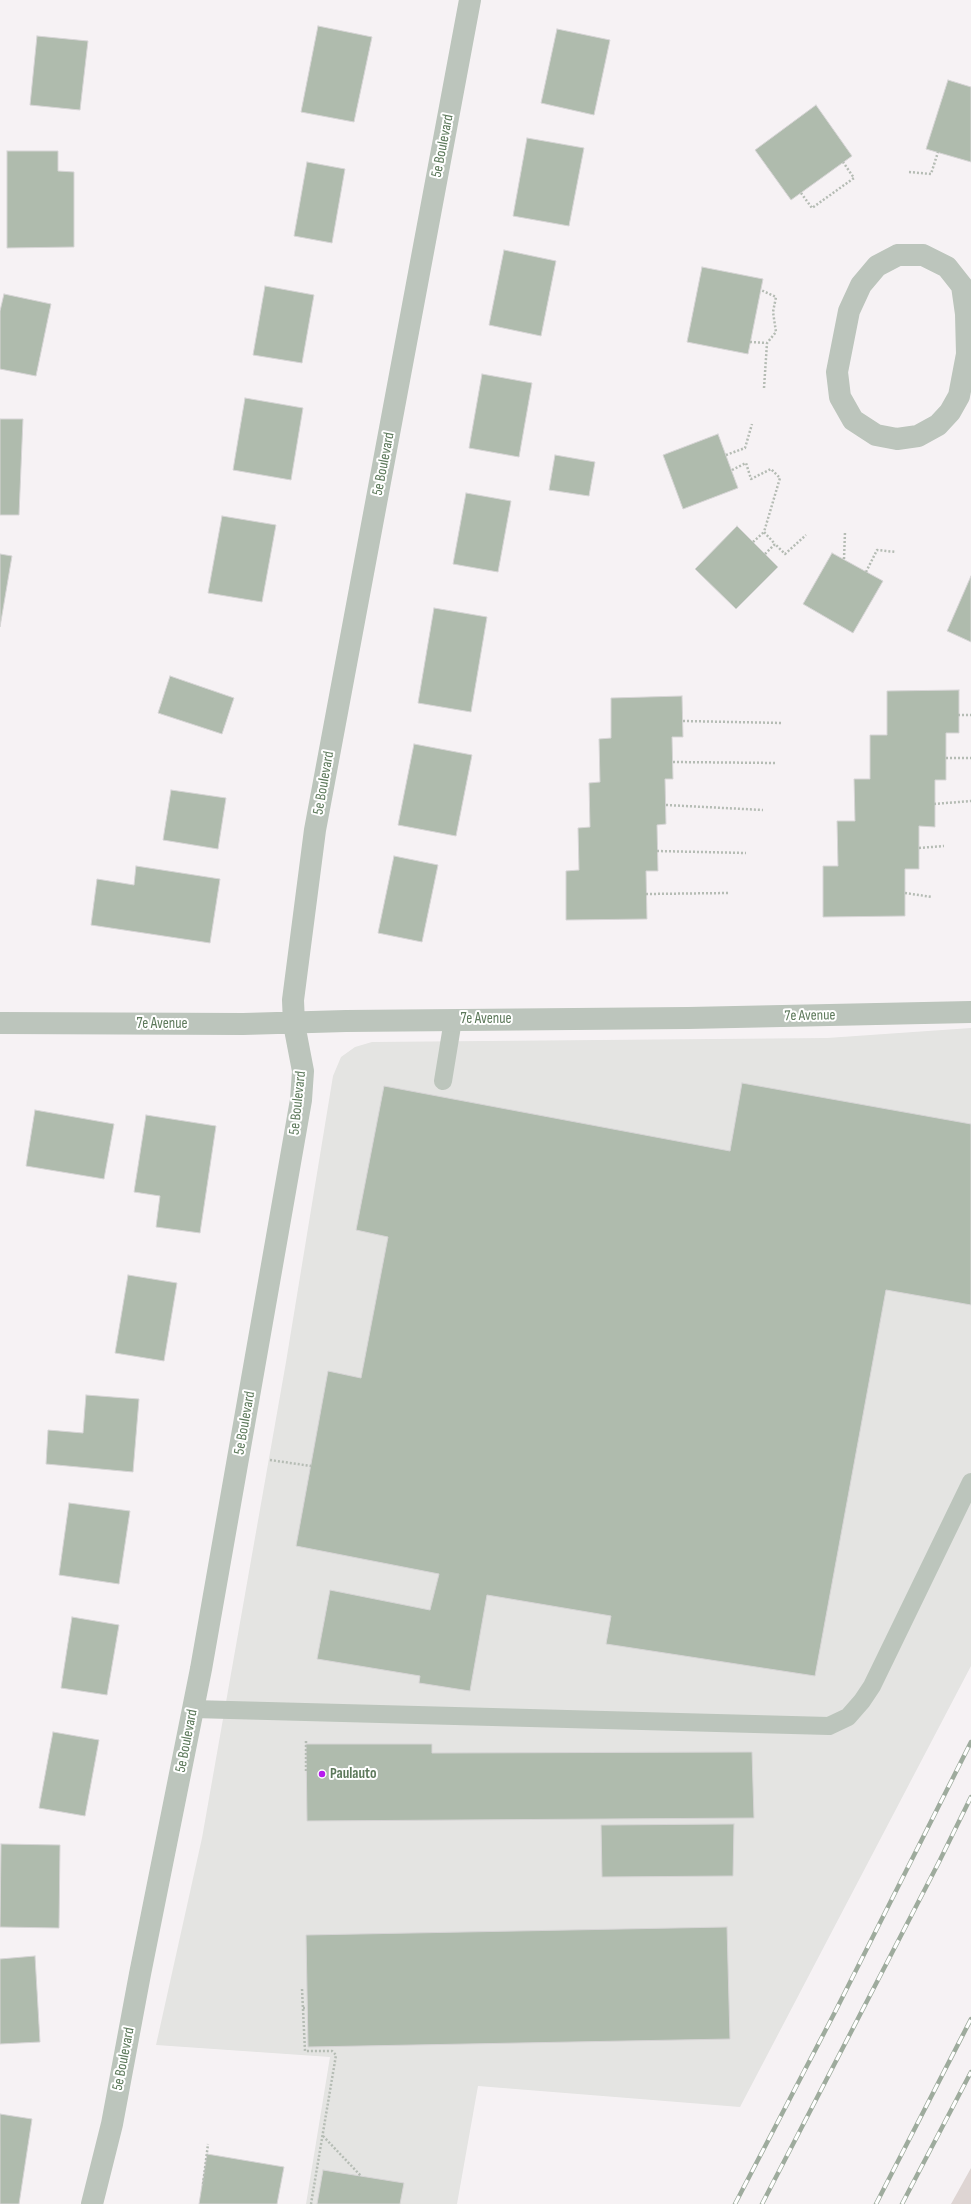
<!DOCTYPE html>
<style>
body{margin:0}
canvas{display:block;background:#f6f2f4}
</style>
<canvas width="971" height="2204"></canvas>
<script>
const ctx = document.querySelector('canvas').getContext('2d');
ctx.lineJoin = 'round';
function paint(path, color) { ctx.fillStyle = color; ctx.fill(path, 'evenodd'); }
const poly = rows => new Path2D(rows.map(r => 'M' + r).join(''));
function stroke(path, color, width, dash) { ctx.strokeStyle = color; ctx.lineWidth = width; ctx.lineCap = dash ? 'butt' : 'round'; ctx.setLineDash(dash || []); ctx.stroke(path); }
function write(font, color, halo, rows, align = 'center') {
  ctx.font = font + ' "Sofia Sans Condensed",sans-serif'; ctx.lineWidth = 4; ctx.setLineDash([]); ctx.textBaseline = 'middle'; ctx.strokeStyle = halo; ctx.fillStyle = color; for (const [text, x, y, turn = 0] of rows) {
    ctx.save(); ctx.translate(x, y); ctx.rotate((+turn || 0) * Math.PI / 180); ctx.textAlign = isNaN(turn) ? turn : align; if (halo) ctx.strokeText(text, 0, 0); ctx.fillText(text, 0, 0); ctx.restore();
  }
}
const built = poly([
 [971,1028,971,1666,740,2107,478,2086,457,2204,306,2204,330,2057,156,2045,202,1838,286,1362,333,1076,341,1057,355,1047,372,1042,827,1038]
]);
const green = poly([
 [971,2168,971,2204,951,2204]
]);
const building = poly([
 [318,26,372,37,354,122,301,112,318,26],
 [557,29,610,40,594,115,541,103,557,29],
 [37,36,88,41,80,110,30,105,37,36],
 [948,80,971,87,971,162,926,149,948,80],
 [816,105,852,156,791,200,755,150,816,105],
 [527,138,584,148,569,226,513,216,527,138],
 [7,151,58,151,58,171,74,172,74,247,7,248,7,151],
 [307,162,345,169,332,243,294,236,307,162],
 [504,250,556,261,541,336,489,325,504,250],
 [702,267,763,279,748,354,687,342,702,267],
 [265,286,314,295,302,363,253,355,265,286],
 [4,294,51,304,36,376,0,369,0,311,4,294],
 [482,374,532,383,519,457,469,448,482,374],
 [245,398,303,408,291,480,233,470,245,398],
 [0,419,23,419,19,515,0,515,0,419],
 [718,434,738,488,683,509,663,455,718,434],
 [555,455,595,462,589,496,549,490,555,455],
 [466,493,511,501,498,572,453,564,466,493],
 [222,516,276,525,262,602,208,593,222,516],
 [737,526,778,567,736,609,695,569,737,526],
 [832,553,883,581,853,633,803,604,832,553],
 [0,554,12,556,0,627,0,554],
 [971,576,971,642,947,631,971,576],
 [434,608,487,617,471,712,418,703,434,608],
 [170,676,234,698,222,734,158,713,170,676],
 [959,690,959,733,946,733,946,780,935,780,935,827,919,826,919,869,905,869,905,916,823,917,823,866,838,866,837,821,855,821,854,779,870,779,870,735,887,735,887,691,959,690],
 [682,696,683,737,672,737,673,779,665,779,666,824,657,825,658,871,646,871,647,919,566,920,566,871,579,870,578,828,590,827,589,783,600,782,599,739,611,738,611,698,682,696],
 [414,744,472,755,456,836,398,825,414,744],
 [171,790,226,798,218,849,163,840,171,790],
 [394,856,438,865,422,942,378,933,394,856],
 [136,866,220,879,210,943,91,925,97,879,134,885,136,866],
 [742,1083,971,1124,971,1305,886,1290,815,1676,606,1644,611,1616,487,1595,470,1691,419,1683,420,1676,317,1659,330,1590,430,1610,439,1574,296,1546,328,1371,361,1378,388,1237,356,1230,384,1086,730,1151,742,1083],
 [35,1110,114,1124,104,1179,26,1166,35,1110],
 [146,1115,216,1126,200,1233,156,1227,160,1196,134,1192,146,1115],
 [128,1275,177,1283,164,1361,115,1353,128,1275],
 [86,1395,139,1399,133,1472,46,1464,48,1430,83,1433,86,1395],
 [69,1503,130,1511,119,1584,59,1575,69,1503],
 [72,1617,119,1625,107,1695,61,1688,72,1617],
 [53,1732,99,1740,85,1816,39,1808,53,1732],
 [306,1744,432,1744,432,1753,752,1752,754,1818,307,1821,306,1744],
 [734,1824,733,1876,602,1877,601,1825,734,1824],
 [1,1844,60,1845,59,1928,0,1927,1,1844],
 [727,1927,730,2039,308,2047,306,1935,727,1927],
 [35,1956,40,2042,0,2044,0,1959,35,1956],
 [0,2114,32,2119,19,2204,0,2204,0,2114],
 [207,2154,284,2167,277,2204,199,2204,207,2154],
 [323,2170,404,2183,400,2204,317,2204,323,2170]
]);
const path = poly([
 [909,172,931,174,938,152],
 [801,193,812,208,854,178,843,162],
 [750,342,767,343,776,332,773,312,776,297,761,290],
 [764,388,767,343],
 [726,455,745,448,752,424],
 [732,470,746,463,751,479,771,469,780,478,764,532,775,544],
 [753,542,764,532],
 [765,554,775,544,785,554,806,535],
 [844,559,845,532],
 [866,572,877,550,896,552],
 [958,715,971,715],
 [683,721,782,723],
 [946,758,971,758],
 [673,762,776,763],
 [934,804,971,801],
 [666,805,763,810],
 [919,848,944,846],
 [657,851,746,853],
 [905,893,932,897],
 [646,894,729,893],
 [270,1460,311,1466],
 [306,1741,306,1773],
 [302,1989,305,2051,332,2051,336,2055,311,2204],
 [303,2008,307,2008],
 [323,2136,361,2176],
 [203,2184,208,2144]
]);
const lane = poly([
 [443,1081,453,1020],
 [193,1709,829,1726,848,1717,862,1701,872,1686,971,1482]
]);
const street = poly([
 [898,255,923,255,947,267,962,286,966,314,967,354,959,396,950,412,938,425,918,436,897,439,876,435,853,420,840,397,837,372,849,311,861,285,877,266,898,255],
 [0,1023,243,1024,346,1021,688,1018,971,1012],
 [92,2204,112,2124,140,1974,201,1669,301,1100,303,1071,294,1024,293,1000,315,830,470,0]
]);
const rail = poly([
 [735,2204,835,2012,971,1742],
 [762,2204,939,1862,971,1797],
 [876,2204,971,2019],
 [902,2204,971,2072]
]);
const markers = [
 [322,1774,4,"#b71bee"]
];
const streetNames = [
 ["5e Boulevard",443,146,-79],
 ["5e Boulevard",384,464,-79],
 ["5e Boulevard",324,783,-80],
 ["7e Avenue",810,1016,-1],
 ["7e Avenue",486,1019],
 ["7e Avenue",162,1024],
 ["5e Boulevard",298,1103,-84],
 ["5e Boulevard",245,1423,-80],
 ["5e Boulevard",187,1741,-79],
 ["5e Boulevard",124,2059,-79]
];
const poiNames = [
 ["Paulauto",330,1774]
];
paint(built, '#e4e4e2');
paint(green, '#ded5d3');
paint(building, '#afbbad');
stroke(building, '#d7d5d6', 1);
stroke(path, '#b5bcb4', 2.5, [2, 2]);
stroke(lane, '#bcc5bc', 18);
stroke(street, '#bcc5bc', 22);
stroke(rail, '#9eab9d', 4.5);
stroke(rail, '#fff', 3, [9]);
for (const [x, y, r, color] of markers) { const dot = new Path2D(); dot.arc(x, y, r, 0, 2 * Math.PI); ctx.fillStyle = color; ctx.fill(dot); stroke(dot, '#fff', 1.5); }
write('15px', '#5d795b', '#fff', streetNames);
write('bold 15px', '#5d795b', '#fff', poiNames, 'left');
</script>
